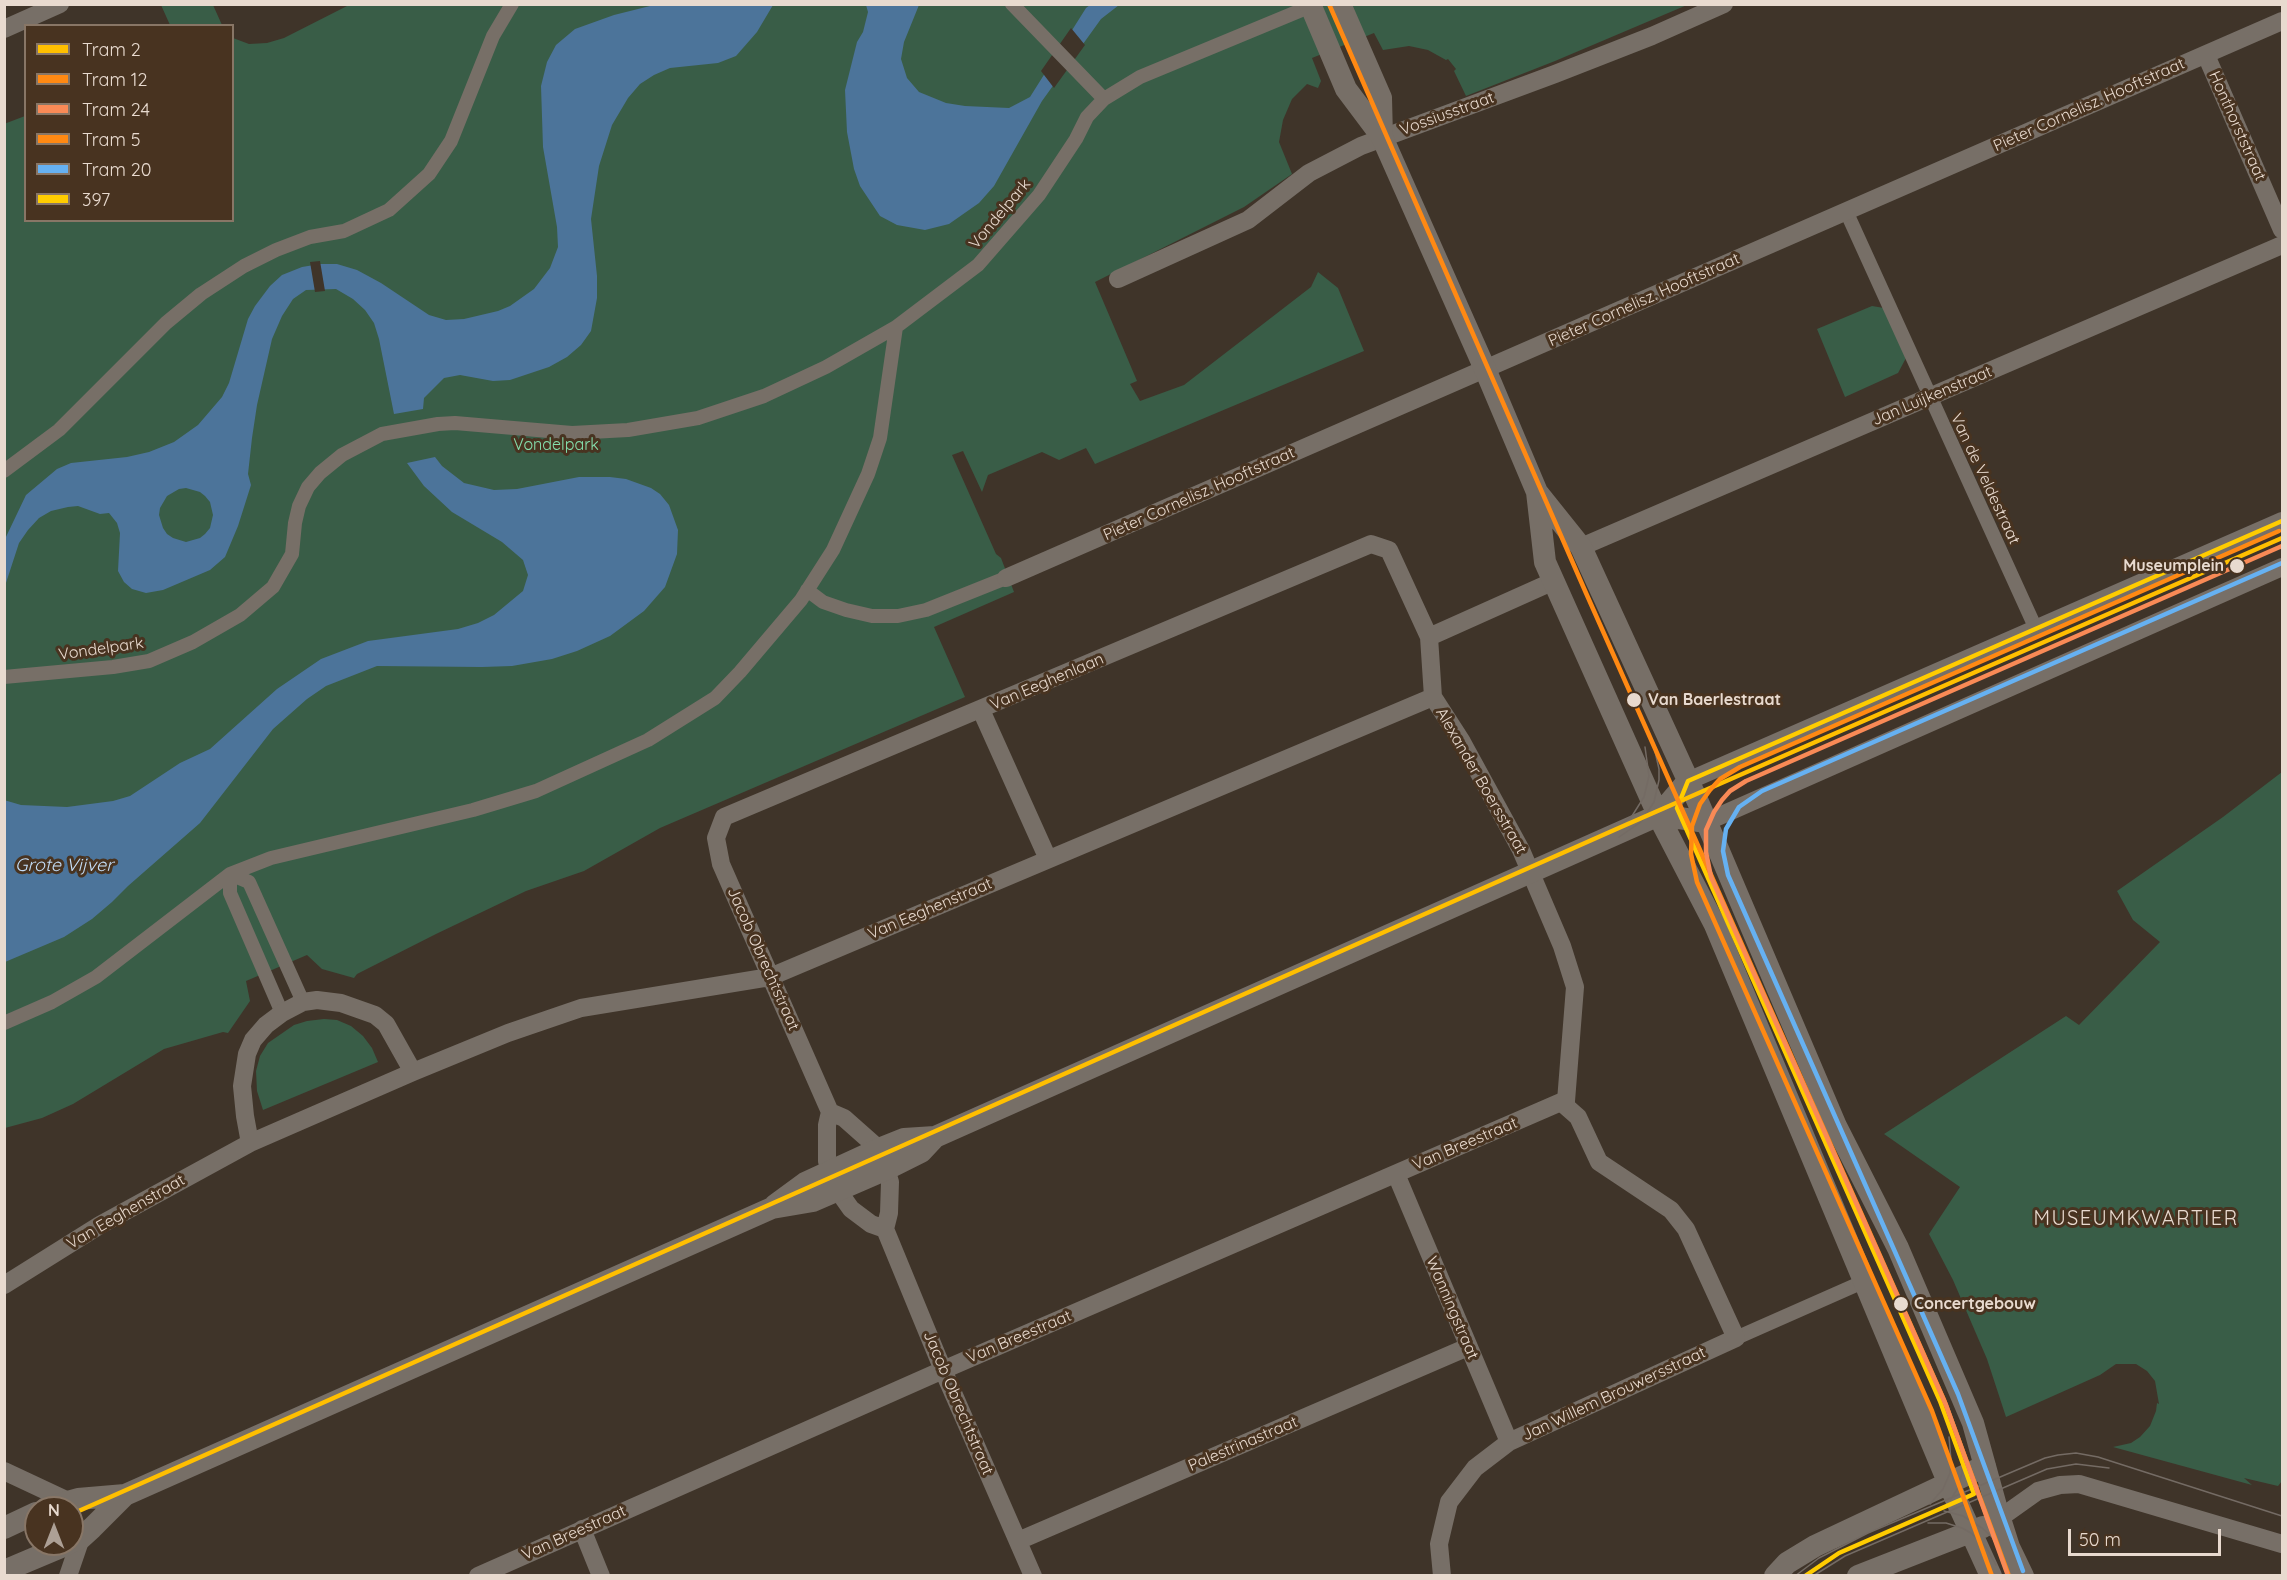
<!DOCTYPE html>
<style>
body{margin:0}
#map{position:relative;width:2287px;height:1580px;overflow:hidden;background:#3f3429;font-family:Quicksand,sans-serif}
canvas{display:block}
.frame{position:absolute;inset:0;border:6px solid #e8dacf;pointer-events:none}
.legend{position:absolute;left:24px;top:24px;width:210px;height:198px;box-sizing:border-box;background:#483320;border:2px solid #887666;margin:0;padding:8px 10px;list-style:none;font-size:18px;color:#e8dacf}
.legend li{display:flex;align-items:center;gap:12px;height:30px}
.legend b{width:30px;border:2px solid #887666}
.north{position:absolute;left:24px;top:1496px;width:60px;height:60px;box-sizing:border-box;background:#483320;border:2px solid #887666;border-radius:50%;rotate:0deg;font-size:16px;font-weight:700;line-height:24px;text-align:center;color:#e8dacf}
.north::after{content:'';display:block;margin:auto;width:21px;height:27px;background:#ada095;clip-path:polygon(50% 0,100% 100%,50% 72%,0 100%)}
.scale{position:absolute;left:2068px;top:1529px;width:153px;height:27px;box-sizing:border-box;border:3px solid #e8dacf;border-top:0;padding-left:8px;font-size:18px;line-height:21px;white-space:nowrap;color:#e8dacf;-webkit-text-stroke:4px #483320;paint-order:stroke}
</style>
<div id="map">
<canvas width="2287" height="1580"></canvas>
<div class="frame"></div>
<ul class="legend">
<li><b style="height:8px;background:#ffbf00"></b>Tram 2</li>
<li><b style="height:8px;background:#ff8913"></b>Tram 12</li>
<li><b style="height:8px;background:#f98a56"></b>Tram 24</li>
<li><b style="height:8px;background:#ff8913"></b>Tram 5</li>
<li><b style="height:8px;background:#66b1f2"></b>Tram 20</li>
<li><b style="height:8px;background:#fc0"></b>397</li>
</ul>
<div class="north">N</div>
<div class="scale">50 m</div>
</div>
<script>
const ctx = document.querySelector('canvas').getContext('2d');
ctx.lineJoin = 'round';
function paint(path, color) { ctx.fillStyle = color; ctx.fill(path, 'evenodd'); }
const poly = rows => new Path2D(rows.map(r => 'M' + r).join(''));
function stroke(path, color, width, dash) { ctx.strokeStyle = color; ctx.lineWidth = width; ctx.lineCap = dash ? 'butt' : 'round'; ctx.setLineDash(dash || []); ctx.stroke(path); }
function write(font, color, halo, rows, align = 'center') {
  ctx.font = font + ' Quicksand,sans-serif'; ctx.lineWidth = 6; ctx.setLineDash([]); ctx.textBaseline = 'middle'; ctx.strokeStyle = halo; ctx.fillStyle = color; for (const [text, x, y, turn = 0] of rows) {
    ctx.save(); ctx.translate(x, y); ctx.rotate((+turn || 0) * Math.PI / 180); ctx.textAlign = isNaN(turn) ? turn : align; if (halo) ctx.strokeText(text, 0, 0); ctx.fillText(text, 0, 0); ctx.restore();
  }
}
const green = poly([
 [161,5,213,5,222,25,170,25],
 [349,5,1687,5,1555,61,1466,96,1454,71,1456,69,1448,59,1446,60,1428,50,1409,46,1383,50,1374,33,1312,58,1321,81,1318,88,1307,84,1292,99,1283,120,1279,142,1292,174,1244,207,1095,282,1137,381,1130,384,1140,401,1184,385,1311,287,1318,272,1338,288,1364,351,1095,464,1086,448,1059,460,1042,452,988,475,982,492,963,451,952,455,996,554,1001,558,1014,592,934,627,965,697,660,828,584,871,526,891,436,934,357,974,354,978,322,969,307,955,246,981,250,1001,228,1033,223,1032,164,1049,73,1104,42,1118,5,1128,4,124,25,116,26,220,232,220,233,38,249,44,267,43,284,38],
 [1872,306,1884,308,1906,358,1898,373,1845,397,1817,329],
 [2282,772,2282,1481,2278,1486,2244,1478,2252,1485,2113,1447,2131,1443,2140,1437,2150,1426,2156,1411,2157,1403,2159,1404,2155,1381,2147,1371,2136,1364,2116,1364,2100,1375,2006,1417,1987,1359,1953,1280,1929,1234,1960,1187,1884,1134,2066,1016,2079,1025,2160,942,2133,920,2117,891,2223,817],
 [324,1019,337,1020,351,1026,363,1036,372,1048,378,1062,263,1110,257,1091,256,1071,260,1056,268,1043,294,1025,307,1021]
]);
const water = poly([
 [654,5,773,5,757,32,736,56,718,63,670,68,654,75,640,84,628,98,612,125,599,166,591,219,597,276,597,298,591,331,581,345,567,357,549,367,510,380,493,381,460,375,444,378,424,398,423,409,394,414,379,339,374,323,365,310,353,299,336,289,306,290,293,299,282,316,272,339,257,405,252,438,248,474,251,485,238,526,225,557,210,570,163,590,146,593,132,589,124,582,118,571,120,533,117,523,109,513,100,514,78,506,68,507,51,511,39,518,28,530,19,543,5,586,5,539,26,495,57,469,71,463,127,457,149,452,174,442,198,425,222,397,229,383,248,319,255,306,270,286,282,275,302,267,320,264,337,264,357,270,381,283,429,315,446,320,464,319,498,311,510,306,534,289,550,268,558,247,557,227,543,147,541,86,547,62,556,45,575,29,614,15],
 [186,488,200,492,205,496,210,502,213,515,210,528,205,534,200,538,186,542,173,538,167,534,163,528,159,515,160,508,167,496,179,489],
 [866,5,919,5,904,42,901,59,907,78,919,92,946,103,965,106,1009,108,1030,97,1086,8,1090,5,1119,5,1101,19,1042,101,994,186,979,203,949,224,925,230,897,225,880,216,860,186,854,169,847,132,845,90,857,42,863,32,868,12],
 [435,457,442,466,464,483,494,490,517,489,579,477,610,477,626,479,651,488,660,494,669,505,678,530,677,554,665,587,644,611,610,636,577,651,552,659,512,666,482,667,377,666,326,686,307,699,273,729,200,823,128,886,112,902,92,919,64,937,5,962,4,800,21,805,67,807,113,801,130,796,180,763,210,749,277,689,321,659,368,641,458,629,478,623,494,615,523,591,528,575,523,560,502,542,452,512,424,486,407,463]
]);
const pier = poly([
 [1071,28,1085,45,1054,88,1041,71],
 [320,261,325,291,315,292,310,262]
]);
const pedestrian = poly([
 [1012,4,1104,99],
 [1846,211,2036,629],
 [4,471,59,430,166,323,201,294,244,266,276,250,310,237,344,231,389,210,429,174,451,141,493,36,512,4],
 [807,590,823,602,846,610,872,616,898,616,926,610,1006,578],
 [4,677,113,667,149,661,193,642,240,615,273,587,292,554,295,523,299,506,308,487,320,473,342,455,382,434,438,424,455,423,572,433,628,430,698,418,764,396,826,367,896,327,978,265,1039,195,1076,139,1087,117,1104,99,1140,77,1316,4],
 [282,1013,230,893,230,874,249,882,303,1002],
 [4,1023,52,1002,96,977,230,874,271,858,473,810,536,791,648,740,715,698,740,672,801,600,833,550,868,474,880,438,896,327],
 [1736,1338,1865,1281]
]);
const minor = poly([
 [4,29,60,4],
 [2206,55,2282,230],
 [1118,279,1248,220,1309,173,1361,146,1555,74,1652,36,1724,4],
 [1581,547,2282,245],
 [1006,578,2282,21],
 [1429,637,1554,581],
 [981,710,1048,859],
 [1688,781,2282,521],
 [1706,822,2282,567],
 [830,1112,844,1118,879,1149,882,1155,890,1182,889,1213,885,1229,943,1370,1033,1576],
 [250,1143,245,1116,242,1086,247,1054,253,1040,266,1025,282,1013,303,1002,317,1000,341,1003,375,1015,386,1024,413,1072],
 [1396,1174,1509,1442],
 [885,1229,871,1224,851,1209,834,1185,827,1161,827,1125,830,1112,721,864,716,838,724,817,1371,544,1389,550,1429,637,1433,697,1462,742,1521,850,1562,946,1575,987,1566,1101,1561,1102],
 [4,1285,100,1225,250,1143,413,1072,508,1033,581,1008,770,977,1433,697],
 [4,1471,68,1501],
 [2000,1518,2038,1491,2060,1485,2079,1484,2282,1544],
 [582,1529,601,1576],
 [1018,1541,1468,1347],
 [68,1576,81,1538],
 [478,1576,943,1370,1561,1102],
 [1442,1576,1439,1544,1449,1502,1475,1468,1509,1442,1736,1338,1686,1229,1671,1210,1599,1162,1578,1117,1561,1102]
]);
const tertiary = poly([
 [1310,4,1346,89,1382,137,1485,369,1537,492,1545,562,1660,819,1715,925,1949,1484,1991,1576],
 [1340,4,1381,98,1382,137],
 [1537,492,1581,547,1698,802,1836,1126,1898,1248,1973,1423,1996,1506,2009,1547,2023,1576],
 [1659,815,1706,822],
 [775,1205,805,1183,879,1149,904,1139,935,1137],
 [46,1508,78,1499,125,1495,772,1208,813,1201,887,1169,921,1152,935,1137,1659,815,1688,781],
 [4,1528,36,1513],
 [72,1542,81,1538,92,1528,125,1495],
 [4,1571,68,1544],
 [1775,1576,1787,1563,1815,1546,1985,1466],
 [1858,1576,1983,1527]
]);
const tram = poly([
 [1612,831,1632,816,1644,797,1649,776,1645,747],
 [1619,837,1641,822,1654,802,1659,780,1659,769,1654,747],
 [1951,1499,1958,1488,1962,1473,1962,1453,1959,1438],
 [1930,1504,1943,1489,1950,1473,1951,1460,1949,1437],
 [1944,1511,1963,1516,1982,1528,1992,1537,2001,1555],
 [1928,1523,1946,1523,1962,1528,1971,1533,1986,1547,1996,1565],
 [1795,1576,1819,1558,1868,1533,2045,1458,2058,1455,2076,1453,2098,1457,2282,1516],
 [1813,1576,1845,1556,2047,1469,2076,1464,2109,1468]
]);
const bus1 = poly([
 [1974,1494,1940,1401,1677,808,1688,781,2282,521],
 [1805,1576,1839,1553,1974,1494]
]);
const tram1 = poly([
 [72,1514,1621,827,2282,538]
]);
const tram2 = poly([
 [1329,4,1586,593,1944,1400,2009,1576]
]);
const tram3 = poly([
 [2007,1573,1946,1405,1711,877,1706,852,1706,830,1714,812,1722,800,1730,791,1746,781,2282,546]
]);
const tram4 = poly([
 [1992,1576,1932,1411,1697,882,1691,854,1692,826,1700,804,1710,790,1720,779,1740,767,2279,531]
]);
const tram5 = poly([
 [2023,1571,1958,1394,1728,875,1723,851,1726,829,1739,807,1762,791,2282,563]
]);
const markers = [
 [2237,566,8,"#e8dacf"],
 [1634,700,8,"#e8dacf"],
 [1901,1304,8,"#e8dacf"]
];
const streetNames = [
 ["Pieter Cornelisz. Hooftstraat",2089,105,-24],
 ["Vossiusstraat",1447,114,-20],
 ["Honthorststraat",2237,126,66],
 ["Vondelpark",1000,214,-50],
 ["Pieter Cornelisz. Hooftstraat",1644,300,-24],
 ["Jan Luijkenstraat",1932,396,-23],
 ["Van de Veldestraat",1985,479,65],
 ["Pieter Cornelisz. Hooftstraat",1199,494,-24],
 ["Vondelpark",101,649,-8],
 ["Van Eeghenlaan",1047,682,-23],
 ["Alexander Boersstraat",1481,781,60],
 ["Van Eeghenstraat",930,909,-23],
 ["Jacob Obrechtstraat",763,959,66],
 ["Van Breestraat",1465,1144,-23],
 ["Van Eeghenstraat",126,1212,-30],
 ["Wanningstraat",1452,1308,67],
 ["Van Breestraat",1019,1337,-23],
 ["Jan Willem Brouwersstraat",1614,1394,-25],
 ["Jacob Obrechtstraat",958,1403,67],
 ["Palestrinastraat",1243,1444,-23],
 ["Van Breestraat",574,1533,-24]
];
const parkNames = [
 ["Vondelpark",556,445]
];
const stopNames = [
 ["Museumplein",2224,566,"right"],
 ["Van Baerlestraat",1648,700],
 ["Concertgebouw",1914,1304]
];
const waterNames = [
 ["Grote Vijver",64,866]
];
const quarterNames = [
 ["MUSEUMKWARTIER",2136,1219]
];
paint(green, '#395d47');
paint(water, '#4c749a');
paint(pier, '#3f3429');
stroke(pedestrian, '#776f67', 14);
stroke(minor, '#776f67', 18);
stroke(tertiary, '#776f67', 22);
stroke(tram, '#746b64', 1.5);
stroke(bus1, '#fc0', 4.5);
stroke(tram1, '#ffbf00', 4.5);
stroke(tram2, '#ff8913', 4.5);
stroke(tram3, '#f98a56', 4.5);
stroke(tram4, '#ff8913', 4.5);
stroke(tram5, '#66b1f2', 4.5);
for (const [x, y, r, color] of markers) { const dot = new Path2D(); dot.arc(x, y, r, 0, 2 * Math.PI); ctx.fillStyle = color; ctx.fill(dot); stroke(dot, '#483320', 2); }
write('16px', '#e8dacf', '#483320', streetNames);
write('16px', '#85e0ae', '#483320', parkNames);
write('bold 16px', '#e8dacf', '#483320', stopNames, 'left');
write('italic 18px', '#c5dff9', '#483320', waterNames);
ctx.letterSpacing = '1.5px';
write('20px', '#e8dacf', '#483320', quarterNames);
ctx.letterSpacing = '0px';
</script>
